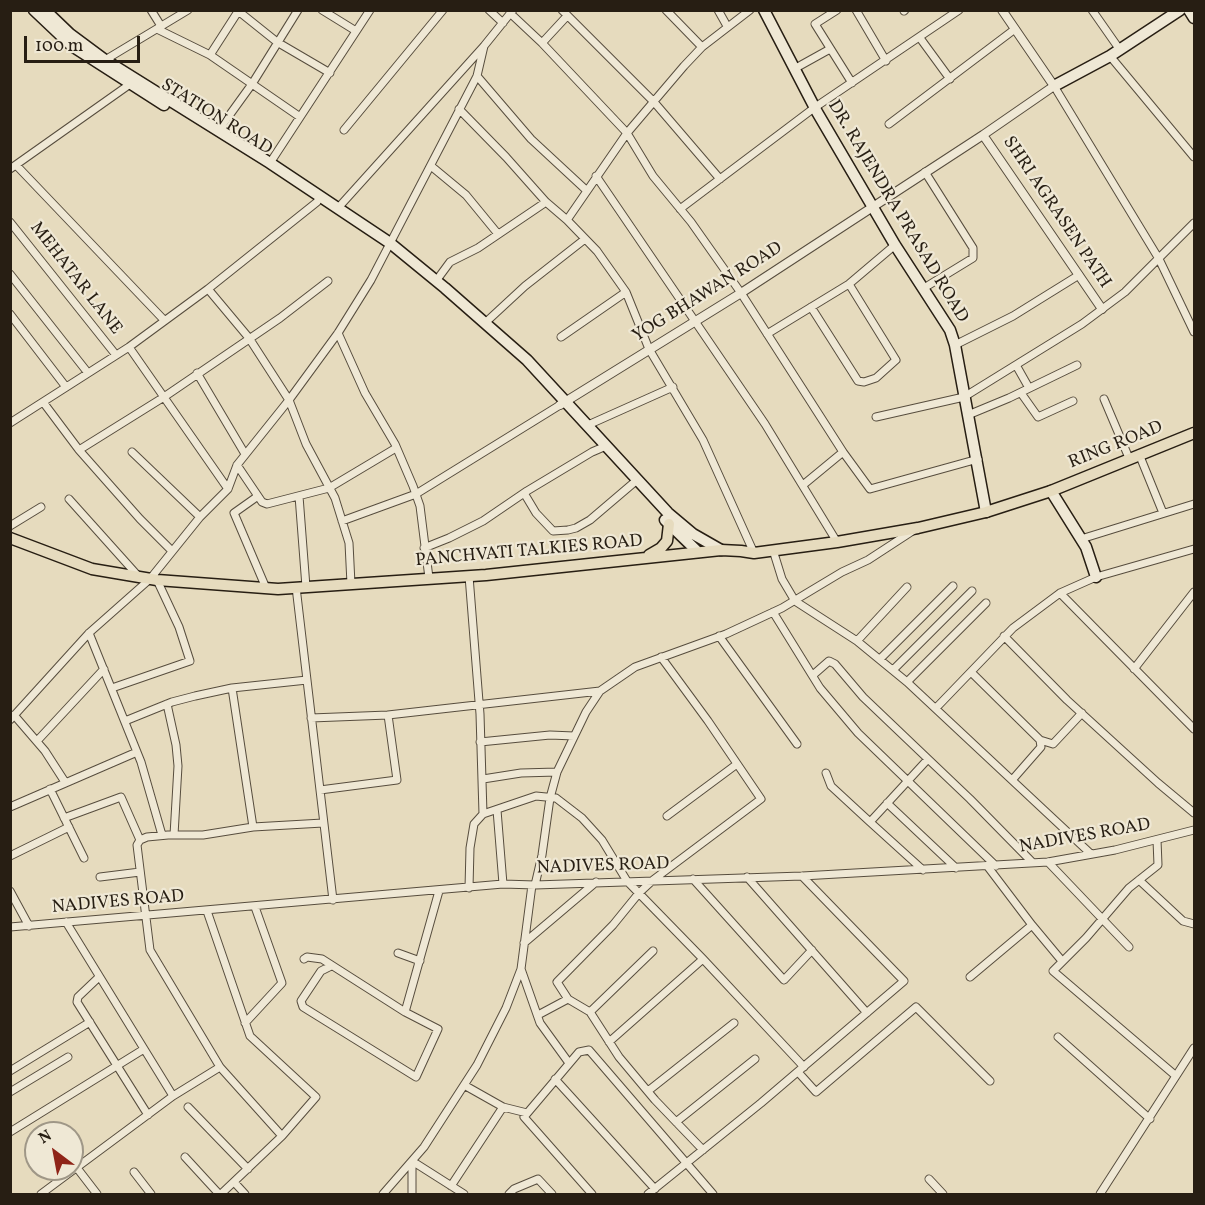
<!DOCTYPE html>
<style>
body{margin:0}
#map{position:relative;width:1205px;height:1205px;overflow:hidden;background:#e6dbbe;font-family:Vollkorn,serif}
canvas{display:block}
.frame{position:absolute;inset:0;border:12px solid #271e13;pointer-events:none}
.north{position:absolute;left:24px;top:1121px;width:60px;height:60px;box-sizing:border-box;background:#efe8d5;border:2px solid #9f9787;border-radius:50%;rotate:328deg;font-size:16px;font-weight:700;line-height:24px;text-align:center;color:#271e13}
.north::after{content:'';display:block;margin:auto;width:21px;height:27px;background:#8f2418;clip-path:polygon(50% 0,100% 100%,50% 72%,0 100%)}
.scale{position:absolute;left:24px;top:36px;width:116px;height:27px;box-sizing:border-box;border:3px solid #271e13;border-top:0;padding-left:8px;font-size:18px;line-height:21px;white-space:nowrap;color:#271e13;-webkit-text-stroke:4px #efe8d5;paint-order:stroke}
</style>
<div id="map">
<canvas width="1205" height="1205"></canvas>
<div class="frame"></div>
<div class="north">N</div>
<div class="scale">100 m</div>
</div>
<script>
const ctx = document.querySelector('canvas').getContext('2d');
ctx.lineJoin = 'round';
const poly = rows => new Path2D(rows.map(r => 'M' + r).join(''));
function stroke(path, color, width, dash) { ctx.strokeStyle = color; ctx.lineWidth = width; ctx.lineCap = dash ? 'butt' : 'round'; ctx.setLineDash(dash || []); ctx.stroke(path); }
function write(font, color, halo, rows, align = 'center') {
  ctx.font = font + ' Vollkorn,serif'; ctx.lineWidth = 4.5; ctx.setLineDash([]); ctx.textBaseline = 'middle'; ctx.strokeStyle = halo; ctx.fillStyle = color; for (const [text, x, y, turn = 0] of rows) {
    ctx.save(); ctx.translate(x, y); ctx.rotate((+turn || 0) * Math.PI / 180); ctx.textAlign = isNaN(turn) ? turn : align; if (halo) ctx.strokeText(text, 0, 0); ctx.fillText(text, 0, 0); ctx.restore();
  }
}
const minor = poly([
 [151,10,161,26],
 [237,10,277,42,330,73],
 [322,10,356,31],
 [489,10,503,23],
 [562,10,654,102,720,179],
 [666,10,702,47],
 [718,10,727,26],
 [837,10,815,24,852,83],
 [856,10,886,61],
 [1092,10,1120,50],
 [904,11,905,10],
 [510,13,542,43,627,133,653,176,691,222,741,293,843,452,803,485],
 [157,29,210,55,300,117],
 [920,38,950,79],
 [542,43,567,16],
 [210,55,239,10],
 [1110,56,1194,157],
 [105,60,188,10],
 [794,69,830,49],
 [477,76,531,139,586,190],
 [1054,86,1159,259,1194,332],
 [459,109,506,157,546,202,567,220,597,251,626,292,649,349,703,440,754,553],
 [889,124,1015,29],
 [344,130,443,10],
 [218,131,252,84,298,10],
 [270,163,370,10],
 [16,165,164,320],
 [431,166,466,195,498,234],
 [10,169,133,82],
 [596,176,765,424,837,542],
 [338,208,484,46,513,10],
 [680,209,814,108,959,10],
 [567,220,627,133,684,66,702,47,750,10],
 [10,222,116,355],
 [10,274,88,373],
 [436,281,450,262,478,248,546,202],
 [924,288,973,258,973,248,925,172],
 [208,289,249,338,289,400,306,444,335,498,349,543,351,584],
 [811,307,858,381,864,382,876,378,896,360,849,284],
 [10,314,66,387],
 [485,323,525,286,585,239],
 [338,333,365,393,395,444,413,486,420,506,429,578],
 [767,334,849,284,895,245],
 [561,337,626,292],
 [955,345,1013,316,1079,275],
 [129,347,228,489],
 [1016,365,1029,388],
 [197,373,245,454],
 [1021,393,1038,417,1073,401],
 [1104,399,1129,458],
 [43,402,79,450],
 [968,415,1009,398,1077,365],
 [876,417,964,397,1082,324,1125,292,1194,223],
 [10,423,129,347,208,289,317,202,320,196],
 [588,425,673,387],
 [132,452,200,517],
 [843,452,870,489,978,459],
 [1139,454,1163,513],
 [237,465,262,502,267,504,329,488,396,448],
 [524,493,536,513,553,531,568,530,576,528,590,520,637,480],
 [258,496,234,513,266,588],
 [299,496,306,587],
 [69,499,139,577],
 [342,521,416,494,560,405],
 [10,526,41,507],
 [1081,539,1194,504],
 [424,548,449,538,483,521,527,491,592,452,606,446],
 [773,550,782,579,795,601,857,641,907,682,1091,854],
 [172,551,140,519,79,450,164,397,280,318,328,281],
 [469,576,480,714,483,814],
 [296,587,333,900],
 [1060,593,1194,729],
 [773,612,820,688,858,733,996,866],
 [89,633,141,762,162,835],
 [719,636,797,744],
 [1004,636,1067,700,1158,783,1194,813],
 [857,641,907,587],
 [880,659,953,586],
 [1134,669,1194,592],
 [893,670,972,591],
 [971,672,1040,740,1041,747,1013,779],
 [813,675,829,661,835,664,863,697,970,799,1032,862],
 [907,682,986,603],
 [112,688,190,661,179,627,157,580],
 [232,688,253,827],
 [167,704,176,745,178,766,174,835],
 [936,708,1013,628,1060,593,1096,577,1194,549],
 [14,715,45,751,65,782],
 [311,718,388,715],
 [10,720,89,633,150,579,200,517,228,489,237,465,289,400,338,333,371,280,477,76,484,46],
 [125,721,172,702,195,696,232,688,307,680],
 [1040,740,1053,744,1082,713],
 [37,741,104,669],
 [480,742,550,735,574,736],
 [826,773,831,786,870,822],
 [483,779,521,773,557,772],
 [50,789,84,858],
 [320,790,397,780,388,715,600,691],
 [887,803,956,868],
 [10,807,137,752],
 [497,810,503,884],
 [667,816,737,764],
 [64,818,121,797,140,840],
 [1157,840,1158,865,1129,888,1086,938,1053,971,1176,1076],
 [10,856,69,827],
 [1048,862,1129,947],
 [988,867,1032,925],
 [923,870,870,822,928,759],
 [100,877,140,872],
 [747,877,867,1013],
 [693,879,784,980,812,950],
 [1139,880,1183,921,1194,924],
 [535,885,542,855,550,798,557,772,586,712,600,691,635,667,726,634,782,608,842,572,868,560,914,530],
 [469,888,470,848,474,824,483,814,536,796,556,798,582,818,602,840,627,881,703,959,804,1067],
 [10,891,29,926],
 [207,911,250,1036,316,1097,282,1136],
 [10,927,503,884,535,885,802,876,1048,862,1115,850,1194,830],
 [524,943,596,882],
 [653,951,590,1012,568,999,557,982,613,925,639,893,653,880,761,799,708,721,661,657],
 [398,953,420,961],
 [304,959,307,957,322,959,405,1012,439,891],
 [331,966,321,971,301,1001,303,1007,416,1077,438,1029,405,1012],
 [521,969,540,1023,569,1063],
 [99,977,78,997,77,1002,148,1115],
 [970,977,1032,925,1062,961],
 [590,1012,619,1057,655,1100,703,1150],
 [538,1015,568,999],
 [245,1023,282,983,255,907],
 [1058,1037,1150,1119],
 [609,1042,703,959],
 [10,1071,90,1022],
 [798,1072,816,1092,916,1007,990,1081],
 [555,1079,655,1189],
 [464,1085,503,1107],
 [648,1091,734,1023],
 [10,1092,68,1057],
 [173,1096,220,1067],
 [188,1107,248,1169],
 [676,1122,755,1059],
 [10,1132,144,1049],
 [185,1157,219,1194],
 [412,1161,464,1194],
 [77,1168,97,1194],
 [134,1172,151,1194],
 [929,1179,943,1194],
 [234,1182,245,1194],
 [451,1186,503,1107,527,1113],
 [41,1194,173,1096,66,922],
 [221,1194,282,1136,220,1067,150,950,137,845,140,840,147,837,168,835,203,835,253,827,323,823],
 [383,1194,424,1147,477,1065,506,1008,521,969,532,885],
 [412,1194,412,1161],
 [509,1194,514,1189,538,1179,552,1194],
 [592,1194,524,1117,579,1052,589,1050,713,1194],
 [648,1194,761,1103,904,981,802,876],
 [1100,1194,1194,1048]
]);
const tertiary = poly([
 [983,135,1102,309],
 [560,405,741,293,983,135,1054,86,1002,10]
]);
const secondary = poly([
 [34,10,72,46,164,105],
 [45,10,70,34,105,60,270,163,390,243,445,288,527,360,668,513,693,534,721,550],
 [764,10,817,112,895,245,950,330,955,345,986,512],
 [1189,10,1194,18],
 [1054,86,1110,56,1180,10],
 [1051,491,1086,547,1096,577],
 [665,520,698,552]
]);
const primary = poly([
 [10,538,92,569,157,580,278,589,486,575,721,550,741,551,754,553,837,542,918,528,986,512,1051,491,1194,433],
 [649,555,661,548,667,541,669,524]
]);
const streetNames = [
 ["STATION ROAD",216,118,32],
 ["DR. RAJENDRA PRASAD ROAD",897,212,59],
 ["SHRI AGRASEN PATH",1056,213,56],
 ["MEHATAR LANE",75,279,52],
 ["YOG BHAWAN ROAD",708,293,-32],
 ["RING ROAD",1116,446,-22],
 ["PANCHVATI TALKIES ROAD",529,552,-5],
 ["NADIVES ROAD",1085,837,-10],
 ["NADIVES ROAD",603,867,-2],
 ["NADIVES ROAD",118,903,-5]
];
stroke(minor, '#574d3e', 9);
stroke(tertiary, '#574d3e', 10);
stroke(secondary, '#271e13', 13);
stroke(primary, '#271e13', 13);
stroke(minor, '#efe8d5', 7);
stroke(tertiary, '#efe8d5', 8);
stroke(secondary, '#efe8d5', 10);
stroke(primary, '#e6dbbe', 10);
write('18px', '#271e13', '#efe8d5', streetNames);
</script>
